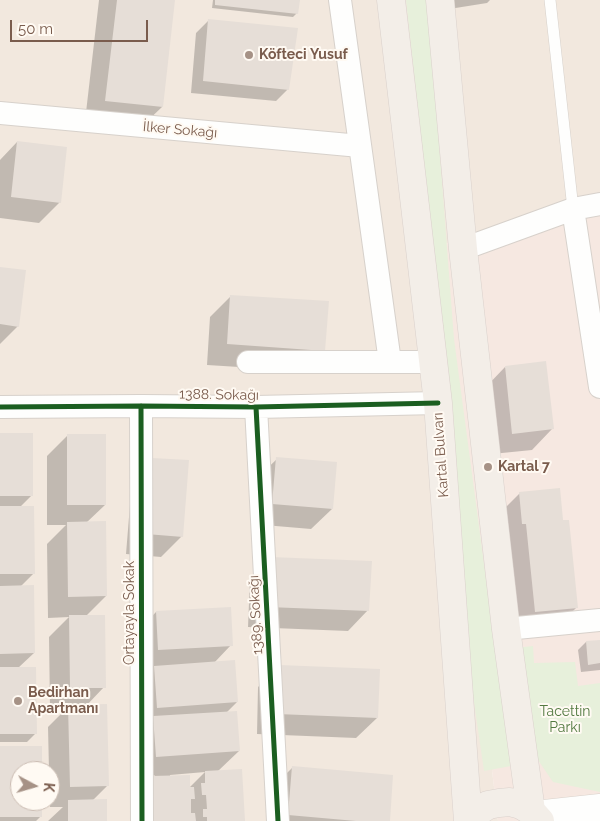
<!DOCTYPE html>
<meta charset="utf-8">
<style>
body{margin:0}
#map{position:relative;width:600px;height:821px;overflow:hidden;background:#f9f5f0;font-family:Raleway,sans-serif}
canvas{display:block}
.north{position:absolute;left:10px;top:761px;width:50px;height:50px;box-sizing:border-box;background:#fffaf3;border:1px solid #cabbb1;border-radius:50%;rotate:96deg;font-size:14px;font-weight:700;line-height:20px;text-align:center;color:#7a5c4d}
.north::after{content:'';display:block;margin:auto;width:18px;height:22px;background:#a69286;clip-path:polygon(50% 0,100% 100%,50% 72%,0 100%)}
.scale{position:absolute;left:10px;top:20px;width:138px;height:22px;box-sizing:border-box;border:2px solid #7a5c4d;border-top:0;padding-left:6px;font-size:15px;line-height:18px;white-space:nowrap;color:#7a5c4d;-webkit-text-stroke:4px #fffaf3;paint-order:stroke}
</style>
<div id="map">
<canvas width="600" height="821"></canvas>
<div class="north">K</div>
<div class="scale">50 m</div>
</div>
<script>
const ctx = document.querySelector('canvas').getContext('2d');
ctx.lineJoin = 'round';
function paint(path, color) { ctx.fillStyle = color; ctx.fill(path, 'evenodd'); }
const poly = rows => new Path2D(rows.map(r => 'M' + r).join(''));
function stroke(path, color, width, dash) { ctx.strokeStyle = color; ctx.lineWidth = width; ctx.lineCap = dash ? 'butt' : 'round'; ctx.setLineDash(dash || []); ctx.stroke(path); }
function write(font, color, halo, rows, align = 'center') {
  ctx.font = font + ' Raleway,sans-serif'; ctx.lineWidth = 4; ctx.setLineDash([]); ctx.textBaseline = 'middle'; ctx.strokeStyle = halo; ctx.fillStyle = color; for (const [text, x, y, turn = 0] of rows) {
    ctx.save(); ctx.translate(x, y); ctx.rotate((+turn || 0) * Math.PI / 180); ctx.textAlign = isNaN(turn) ? turn : align; if (halo) ctx.strokeText(text, 0, 0); ctx.fillText(text, 0, 0); ctx.restore();
  }
}
const residential = poly([
 [0,0,600,0,600,198,431,248,498,821,0,821],
 [20,771,50,771,50,801,20,801]
]);
const commercial = poly([
 [597,198,600,198,600,821,498,821,431,248]
]);
const green = poly([
 [406,0,428,0,454,339,511,766,484,771,456,578,443,338],
 [533,646,534,663,575,662,578,686,600,683,600,792,553,782,536,757,514,648]
]);
const shadow = poly([
 [99,0,174,0,162,107,141,127,85,121],
 [213,0,299,0,297,13,293,17,212,8],
 [442,0,490,0,487,3,443,10],
 [208,21,288,89,276,101,191,93,196,33],
 [17,142,60,202,39,223,0,218,0,160],
 [0,268,18,326,0,344],
 [231,296,324,350,303,371,207,365,210,317],
 [505,367,552,429,532,450,492,454,485,388],
 [0,434,32,495,20,507,34,573,20,587,34,653,18,668,35,734,27,742,0,742],
 [68,435,105,505,86,523,106,596,86,616,104,687,86,706,107,786,93,800,106,821,48,821,63,807,50,807,50,771,49,771,48,727,67,708,50,709,49,637,69,617,48,618,47,544,66,525,47,525,47,456],
 [277,459,332,509,311,529,252,524,256,479],
 [132,480,182,536,161,557,126,554],
 [520,493,562,521,576,608,556,628,514,632,499,514],
 [271,558,368,610,348,631,248,627,250,579],
 [156,612,231,645,214,663,237,702,226,713,239,751,218,771,243,821,133,821,132,798,155,775,136,777,134,688,153,669,138,670,136,633],
 [205,772,189,788,170,777,170,775],
 [600,641,600,670,581,672,578,650,586,642],
 [279,666,377,718,356,738,257,734,258,687],
 [0,747,41,771,20,771,20,801,41,801,41,816,36,821,0,821],
 [293,767,388,821,269,821,272,788]
]);
const building = poly([
 [117,0,175,0,163,107,105,101],
 [215,0,300,0,298,14,215,5],
 [208,19,298,28,289,90,203,81],
 [17,141,67,147,61,203,11,197],
 [0,267,26,270,19,327,0,324],
 [230,295,329,301,325,351,227,344],
 [546,361,554,429,512,434,505,366],
 [0,433,33,433,33,496,0,496],
 [67,434,106,434,106,505,67,505],
 [276,457,337,462,333,509,272,504],
 [152,458,189,460,183,537,146,534],
 [560,488,563,520,569,520,578,608,535,612,526,524,522,524,519,492],
 [0,506,34,506,35,574,0,574],
 [106,521,107,596,68,597,67,522],
 [270,557,372,561,369,611,268,607],
 [34,585,35,653,0,654,0,586],
 [231,607,233,646,158,650,156,611],
 [69,615,105,615,106,688,70,688],
 [600,640,600,663,588,665,586,641],
 [235,660,238,702,157,708,154,666],
 [279,665,380,669,378,718,277,714],
 [0,667,36,667,37,734,0,734],
 [107,704,109,786,70,787,68,705],
 [237,711,240,751,156,757,153,716],
 [0,746,42,746,42,771,20,771,20,801,42,801,42,817,0,817],
 [292,766,393,775,390,821,356,821,288,815],
 [242,769,245,821,207,821,207,817,203,817,203,809,207,809,206,795,202,795,201,783,205,783,205,771],
 [190,775,190,787,194,787,195,799,191,799,191,813,195,813,196,821,154,821,152,776],
 [107,799,107,821,68,821,68,800]
]);
const lane = poly([
 [550,0,573,209]
]);
const street = poly([
 [340,0,390,362],
 [0,113,360,146],
 [573,209,600,387],
 [463,249,573,209,600,204],
 [248,362,433,362],
 [141,406,142,821],
 [0,407,141,406,256,407,438,403],
 [256,407,278,821],
 [506,629,600,620]
]);
const secondary = poly([
 [535,815,600,808]
]);
const primary = poly([
 [391,0,438,403,468,821],
 [440,0,463,249,506,629,531,811],
 [470,821,479,811,488,805,499,803,510,802,521,805,531,811,540,821]
]);
const cycleway = poly([
 [141,406,142,821],
 [0,407,141,406,256,407,438,403],
 [256,407,278,821]
]);
const markers = [
 [249,55,5,"#a69286"],
 [488,467,5,"#a69286"],
 [18,701,5,"#a69286"]
];
const poiNames = [
 ["Köfteci Yusuf",259,55],
 ["Kartal 7",498,467],
 ["Bedirhan",28,693],
 ["Apartmanı",28,709]
];
const streetNames = [
 ["İlker Sokağı",180,130,5],
 ["1388. Sokağı",219,395,1],
 ["Kartal Bulvarı",441,455,-94],
 ["Ortayayla Sokak",130,613,-90],
 ["1389. Sokağı",256,615,-93]
];
const parkNames = [
 ["Tacettin",565,712],
 ["Parkı",565,728]
];
paint(residential, '#f2e8de');
paint(commercial, '#f6e8e1');
paint(green, '#e7f0db');
paint(shadow, '#0003');
paint(building, '#e6ded7');
stroke(lane, '#d7d1cb', 12);
stroke(street, '#d7d1cb', 24);
stroke(secondary, '#d9d2cb', 29);
stroke(primary, '#dad1cc', 29);
stroke(lane, '#fefefd', 11);
stroke(street, '#fefefd', 22);
stroke(secondary, '#fefefd', 28);
stroke(primary, '#f3eee8', 28);
stroke(cycleway, '#1b5e20', 5);
for (const [x, y, r, color] of markers) { const dot = new Path2D(); dot.arc(x, y, r, 0, 2 * Math.PI); ctx.fillStyle = color; ctx.fill(dot); stroke(dot, '#fffaf3', 2); }
write('bold 14px', '#7a5c4d', '#fffaf3', poiNames, 'left');
write('14px', '#7a5c4d', '#fffaf3', streetNames);
write('14px', '#537a41', '#fffaf3', parkNames);
</script>
